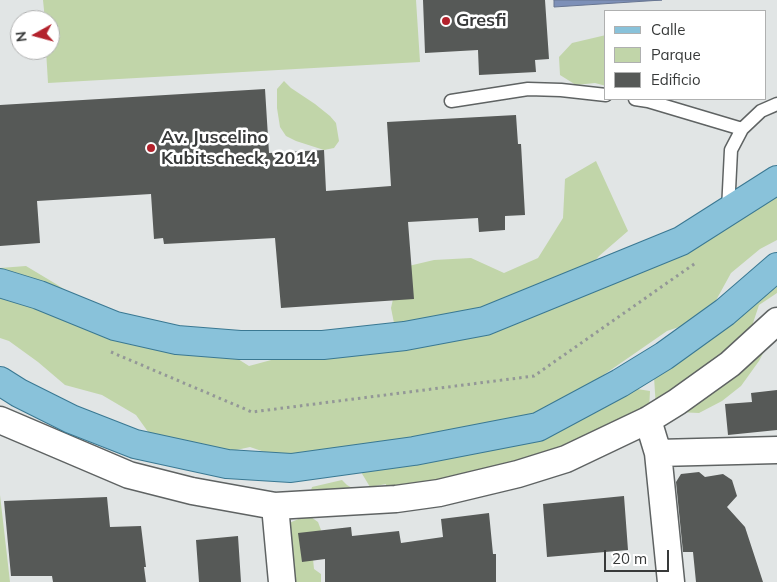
<!DOCTYPE html>
<style>
body{margin:0}
#map{position:relative;width:777px;height:582px;overflow:hidden;background:#e1e5e5;font-family:Mulish,sans-serif}
canvas{display:block}
.legend{position:absolute;left:604px;top:10px;width:162px;height:90px;box-sizing:border-box;background:#fff;border:1px solid #afb0b0;margin:0;padding:6px 9px;list-style:none;font-size:15px;color:#383a3a}
.legend li{display:flex;align-items:center;gap:10px;height:25px}
.legend b{width:25px;border:1px solid #afb0b0}
.north{position:absolute;left:10px;top:10px;width:50px;height:50px;box-sizing:border-box;background:#fff;border:1px solid #afb0b0;border-radius:50%;rotate:263deg;font-size:14px;font-weight:700;line-height:20px;text-align:center;color:#383a3a}
.north::after{content:'';display:block;margin:auto;width:18px;height:22px;background:#b3222c;clip-path:polygon(50% 0,100% 100%,50% 72%,0 100%)}
.scale{position:absolute;left:604px;top:550px;width:65px;height:22px;box-sizing:border-box;border:2px solid #383a3a;border-top:0;padding-left:6px;font-size:15px;line-height:18px;white-space:nowrap;color:#383a3a;-webkit-text-stroke:4px #fff;paint-order:stroke}
</style>
<div id="map">
<canvas width="777" height="582"></canvas>
<ul class="legend">
<li><b style="height:6px;background:#89c2da"></b>Calle</li>
<li><b style="height:14px;background:#c1d5a9"></b>Parque</li>
<li><b style="height:14px;background:#565957"></b>Edificio</li>
</ul>
<div class="north">N</div>
<div class="scale">20 m</div>
</div>
<script>
const ctx = document.querySelector('canvas').getContext('2d');
ctx.lineJoin = 'round';
function paint(path, color) { ctx.fillStyle = color; ctx.fill(path, 'evenodd'); }
const poly = rows => new Path2D(rows.map(r => 'M' + r).join(''));
function stroke(path, color, width, dash) { ctx.strokeStyle = color; ctx.lineWidth = width; ctx.lineCap = dash ? 'butt' : 'round'; ctx.setLineDash(dash || []); ctx.stroke(path); }
function write(font, color, halo, rows, align = 'center') {
  ctx.font = font + ' Mulish,sans-serif'; ctx.lineWidth = 5; ctx.setLineDash([]); ctx.textBaseline = 'middle'; ctx.strokeStyle = halo; ctx.fillStyle = color; for (const [text, x, y, turn = 0] of rows) {
    ctx.save(); ctx.translate(x, y); ctx.rotate((+turn || 0) * Math.PI / 180); ctx.textAlign = isNaN(turn) ? turn : align; if (halo) ctx.strokeText(text, 0, 0); ctx.fillText(text, 0, 0); ctx.restore();
  }
}
const green = poly([
 [43,0,416,0,420,62,48,83,46,50,50,50,50,20,45,20],
 [606,35,606,86,595,83,576,85,560,75,559,57,572,43],
 [284,81,291,88,315,104,330,116,336,123,339,141,334,148,324,150,296,141,286,136,280,127,277,108,277,89],
 [596,161,628,231,599,256,575,285,777,188,777,240,760,249,731,273,714,304,685,325,667,331,563,403,624,387,650,391,649,410,578,451,385,494,386,484,370,487,367,498,309,497,312,487,342,480,347,485,359,492,368,490,370,487,361,472,291,461,250,447,218,454,151,436,136,415,102,395,65,385,38,362,9,341,0,338,0,268,26,266,56,284,85,303,219,347,249,366,323,346,397,338,391,308,400,268,434,260,471,258,504,273,538,258,563,218,565,179],
 [777,254,777,293,759,305,753,323,768,344,759,361,741,386,722,401,699,413,677,412,656,408,654,377,729,314],
 [0,495,10,582,0,582],
 [308,515,318,522,321,530,316,536,312,549,314,569,321,574,321,582,284,582,282,526]
]);
const water = poly([
 [554,0,662,0,554,7,554,0]
]);
const building = poly([
 [423,0,545,0,549,59,535,60,536,72,479,75,478,50,425,53],
 [265,89,269,153,324,150,326,191,391,186,387,122,516,115,518,144,521,144,525,215,505,216,505,230,479,232,478,218,408,222,414,299,281,308,275,238,164,244,163,238,154,239,151,194,37,201,40,243,0,246,0,105],
 [777,390,777,430,728,435,725,404,752,402,751,393],
 [699,472,705,477,723,474,732,480,737,496,727,507,745,527,763,582,696,582,693,552,683,552,676,482,681,474],
 [624,496,628,550,547,557,543,504],
 [107,497,110,527,141,526,146,567,144,567,146,582,53,582,52,576,11,576,4,501],
 [489,513,493,554,496,554,496,582,325,582,325,559,302,562,298,533,351,527,352,536,399,531,401,543,443,537,441,519],
 [238,536,241,582,199,582,196,540]
]);
const path = poly([
 [111,352,252,412,534,376,697,262]
]);
const lane = poly([
 [635,99,648,101,742,129],
 [451,101,528,89,561,90,606,95],
 [728,210,731,150,742,129,761,111,777,104]
]);
const street = poly([
 [0,420,129,475,192,491,275,506,396,499,439,493,518,474,566,459,648,420,677,402,730,364,777,321],
 [648,420,658,453,671,582],
 [658,453,777,450],
 [275,506,282,582]
]);
const primary = poly([
 [0,283,39,295,115,326,177,340,240,345,323,345,405,336,485,321,681,241,777,180],
 [0,381,19,393,71,419,135,444,227,464,291,468,414,451,538,427,620,383,664,356,725,312,777,267]
]);
const markers = [
 [446,21,5,"#b3222c"],
 [151,148,5,"#b3222c"]
];
const poiNames = [
 ["Gresfi",456,21],
 ["Av. Juscelino",161,138],
 ["Kubitscheck, 2014",161,159]
];
paint(green, '#c1d5a9');
paint(water, '#7d90b8');
stroke(water, '#687692', 1);
paint(building, '#565957');
stroke(lane, '#5f6363', 15);
stroke(street, '#5f6363', 29);
stroke(primary, '#3a7892', 30);
stroke(path, '#939797', 3, [2.5, 4]);
stroke(lane, '#fff', 12);
stroke(street, '#fff', 26);
stroke(primary, '#89c2da', 28);
for (const [x, y, r, color] of markers) { const dot = new Path2D(); dot.arc(x, y, r, 0, 2 * Math.PI); ctx.fillStyle = color; ctx.fill(dot); stroke(dot, '#fff', 2); }
write('bold 18px', '#383a3a', '#fff', poiNames, 'left');
</script>
